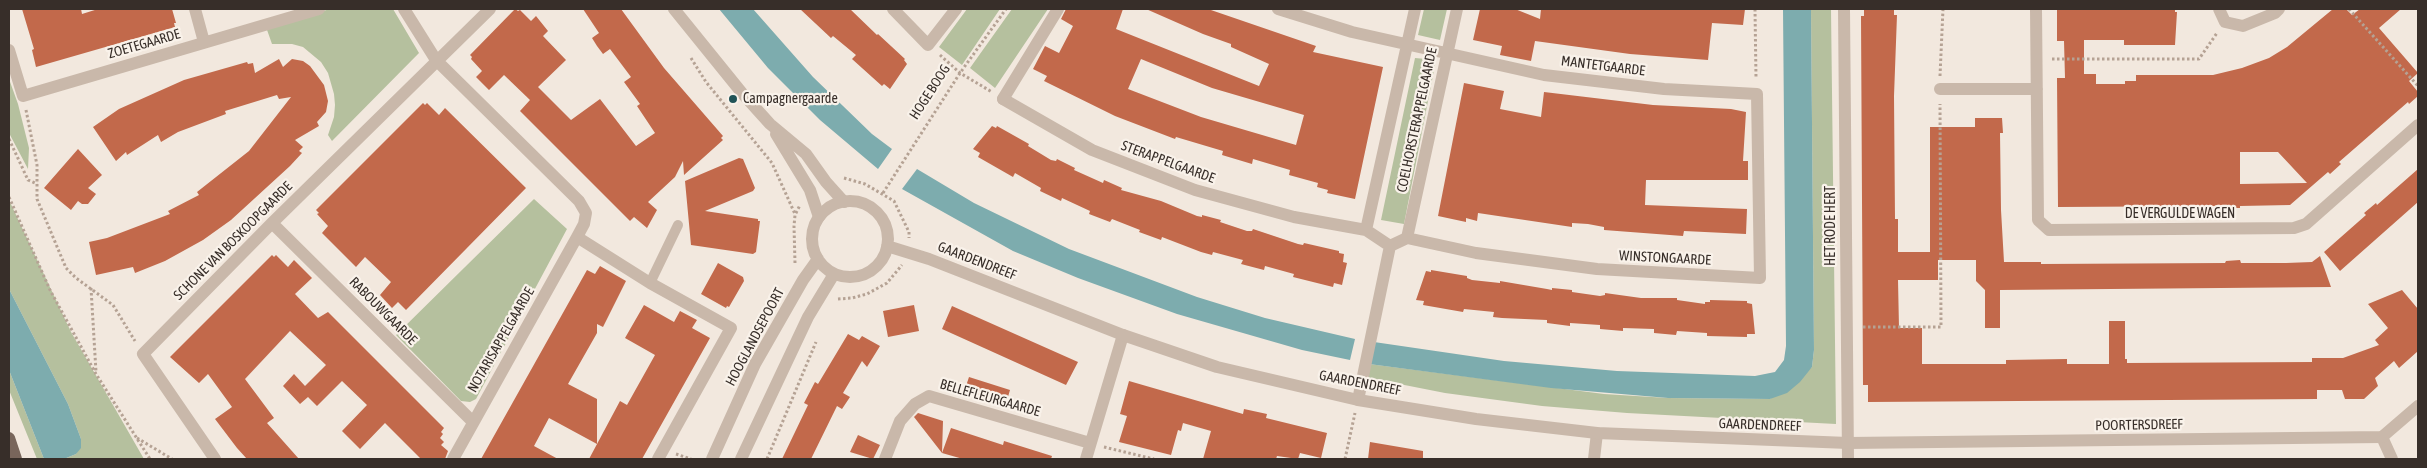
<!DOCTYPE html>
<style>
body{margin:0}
#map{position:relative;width:2427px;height:468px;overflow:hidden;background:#f2e8de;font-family:"Asap Condensed",sans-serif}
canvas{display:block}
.frame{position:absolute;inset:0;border:10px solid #372e29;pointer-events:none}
</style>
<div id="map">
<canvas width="2427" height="468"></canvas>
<div class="frame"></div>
</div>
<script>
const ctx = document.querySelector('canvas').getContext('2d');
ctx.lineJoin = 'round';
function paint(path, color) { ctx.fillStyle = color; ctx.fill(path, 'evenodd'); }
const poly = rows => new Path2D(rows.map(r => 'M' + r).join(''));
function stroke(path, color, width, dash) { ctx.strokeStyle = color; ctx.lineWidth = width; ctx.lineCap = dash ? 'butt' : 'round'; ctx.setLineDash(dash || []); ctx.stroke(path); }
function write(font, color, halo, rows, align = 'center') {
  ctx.font = font + ' "Asap Condensed",sans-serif'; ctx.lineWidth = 4.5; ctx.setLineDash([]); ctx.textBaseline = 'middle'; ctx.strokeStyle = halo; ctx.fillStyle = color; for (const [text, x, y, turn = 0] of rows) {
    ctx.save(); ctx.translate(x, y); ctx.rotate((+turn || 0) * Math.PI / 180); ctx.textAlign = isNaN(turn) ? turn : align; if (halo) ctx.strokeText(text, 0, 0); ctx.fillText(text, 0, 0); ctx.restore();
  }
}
const green = poly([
 [330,9,393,9,419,53,332,141,328,135,334,117,335,105,334,94,328,73,321,62,303,47,292,44,272,44,266,27],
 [967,9,1000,9,962,65,939,47],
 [1012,9,1048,9,995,88,970,68],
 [1424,9,1447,9,1440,40,1418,35],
 [1811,9,1831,9,1836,424,1627,413,1542,406,1445,393,1369,378,1369,364,1604,394,1668,398,1770,399,1812,367,1814,350],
 [1415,58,1436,60,1404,224,1381,220],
 [9,79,18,104,29,148,28,169,9,133],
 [534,199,567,229,476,399,470,402,461,401,396,335],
 [9,200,71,332,144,459,64,459,76,454,81,439,68,404,9,289],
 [9,370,44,459,37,459,9,390]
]);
const water = poly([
 [719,9,753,9,813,77,872,134,892,149,878,169,820,120,768,68],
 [1783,9,1811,9,1814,350,1812,367,1800,382,1787,393,1770,399,1668,398,1551,388,1369,364,1374,342,1504,361,1617,371,1755,376,1775,372,1784,360,1786,346],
 [917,169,974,203,1069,249,1197,297,1265,318,1355,339,1350,360,1302,350,1177,314,1078,278,1013,251,902,189],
 [9,289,68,404,81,439,81,448,76,454,64,459,44,459,9,370]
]);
const building = poly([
 [22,9,81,9,82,14,98,9,172,9,176,23,174,23,175,27,36,67,32,50,34,49],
 [515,9,518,11,520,10,531,21,536,16,548,31,543,36,566,60,538,87,571,120,600,99,636,146,655,133,637,106,640,104,624,82,631,77,610,49,603,54,597,46,592,38,599,33,583,9,621,9,664,68,723,136,721,138,723,140,684,175,683,161,675,177,648,202,657,210,647,228,634,217,630,221,520,111,530,100,504,75,489,90,476,77,482,71,471,59,472,57,470,55],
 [800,9,850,9,877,35,878,34,905,59,904,60,907,64,890,89,884,84,882,86,852,59,856,55,833,36,831,38],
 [1066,9,1123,9,1116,29,1259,86,1269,64,1231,47,1231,44,1203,34,1146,9,1208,9,1316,46,1313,52,1383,67,1355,199,1327,193,1328,190,1317,187,1318,183,1289,175,1290,170,1253,159,1252,164,1222,155,1223,151,1176,137,1175,139,1115,116,1044,81,1047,76,1033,69,1045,46,1059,53,1073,26,1061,19],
 [1141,59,1212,88,1304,115,1296,145,1201,117,1128,89],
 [1480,9,1515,9,1540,19,1541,9,1745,9,1743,25,1712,23,1708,60,1630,54,1535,41,1531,61,1500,55,1502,46,1473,40],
 [1864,9,1894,9,1894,15,1897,15,1894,96,1895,219,1898,219,1898,252,1930,252,1930,127,1975,127,1975,118,2002,118,2003,133,2000,133,2001,210,2004,262,2041,262,2041,264,2225,263,2226,261,2240,260,2241,263,2286,263,2312,262,2320,256,2331,287,2000,290,2000,328,1985,328,1985,290,1976,281,1976,260,1938,260,1938,280,1898,280,1899,328,1922,328,1922,364,2006,364,2006,360,2067,359,2067,364,2109,364,2109,321,2125,321,2125,359,2127,359,2127,363,2312,362,2312,358,2343,358,2379,345,2375,340,2388,328,2368,304,2402,290,2418,309,2418,351,2399,368,2394,361,2375,378,2378,386,2364,399,2345,399,2342,390,2317,390,2317,399,1868,402,1868,385,1863,385,1861,16,1864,16],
 [2057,9,2175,9,2175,12,2177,12,2175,45,2124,45,2124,40,2084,40,2084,74,2096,74,2096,84,2125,84,2125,81,2136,81,2136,75,2213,75,2242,68,2269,58,2287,47,2333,9,2346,9,2352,15,2360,9,2401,9,2379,28,2418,73,2409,81,2418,92,2418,96,2409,104,2408,102,2339,162,2341,164,2330,174,2328,172,2290,205,2240,206,2240,208,2225,208,2225,206,2058,207,2057,78,2065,78,2064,41,2057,41],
 [2240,152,2278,152,2307,183,2240,184],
 [279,59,283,67,292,59,303,61,310,66,324,85,328,101,326,112,317,122,319,126,295,140,303,147,299,151,302,153,290,166,231,220,203,240,165,261,135,273,133,267,96,275,89,242,107,238,170,214,168,211,199,195,197,192,249,151,291,97,279,99,277,95,225,111,226,114,178,132,161,142,158,135,127,155,126,152,116,161,93,127,119,109,184,80,247,62,248,64,253,63,255,73],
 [1464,83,1504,91,1500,109,1541,117,1544,92,1653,105,1731,109,1746,112,1743,161,1748,161,1748,180,1646,180,1645,205,1747,209,1746,234,1684,231,1683,236,1604,230,1604,227,1588,224,1572,223,1572,227,1478,213,1477,221,1466,218,1466,222,1438,216],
 [423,103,425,105,427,103,439,115,445,108,526,188,406,310,398,302,392,308,380,295,391,282,365,257,356,267,322,233,328,226,317,214,319,213,316,210],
 [992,126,996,128,997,126,1029,144,1028,146,1051,160,1056,161,1057,159,1075,168,1074,170,1103,183,1104,180,1122,188,1121,190,1161,201,1197,216,1202,217,1202,215,1221,220,1220,222,1247,231,1252,231,1253,229,1298,244,1303,245,1304,243,1339,251,1339,253,1344,254,1343,262,1347,263,1342,285,1334,283,1333,287,1293,277,1294,274,1265,266,1264,270,1241,264,1243,260,1213,252,1212,255,1201,252,1162,237,1161,240,1139,232,1140,230,1112,219,1110,222,1089,214,1090,211,1062,198,1061,201,1040,191,1041,188,1015,173,1013,177,978,157,980,153,973,149],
 [78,149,102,175,88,188,96,194,88,204,82,204,78,201,71,210,44,188],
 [739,158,743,159,755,188,753,191,705,211,758,219,758,221,760,221,756,252,753,254,691,245,685,181],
 [2418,169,2418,202,2340,271,2324,252,2366,215,2364,213,2376,203,2377,205],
 [272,255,274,257,276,255,288,267,294,260,312,278,295,294,318,318,328,312,444,428,441,432,443,434,440,438,444,442,441,445,448,451,445,459,421,459,385,423,360,449,342,431,367,405,342,381,317,406,308,397,300,404,283,386,294,374,305,386,326,365,290,331,245,379,274,418,267,423,299,459,247,459,237,448,215,419,232,407,208,374,199,383,170,357],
 [718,263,743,277,744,281,729,307,727,306,726,308,701,294],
 [600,266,626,281,603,327,597,324,597,333,568,384,597,399,597,444,549,418,534,446,558,459,481,459,587,270,595,274],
 [1431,270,1467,276,1467,278,1472,280,1500,283,1500,281,1547,289,1552,290,1552,288,1572,290,1572,292,1600,296,1605,295,1605,293,1641,298,1677,298,1677,300,1705,304,1705,302,1710,302,1710,300,1747,301,1747,303,1752,304,1755,334,1747,334,1747,337,1707,336,1707,333,1677,331,1676,335,1654,333,1654,329,1623,328,1623,331,1600,329,1600,325,1570,323,1570,326,1547,323,1547,320,1502,318,1493,317,1494,312,1464,309,1463,312,1423,305,1424,301,1416,300,1426,271,1431,272],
 [644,305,674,322,680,311,697,320,692,328,710,338,642,459,589,459,620,401,627,405,655,355,625,338],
 [914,305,919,331,888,337,883,311],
 [952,306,1078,362,1066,385,942,329],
 [848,334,859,340,862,336,880,346,867,367,862,361,843,393,850,397,842,409,837,406,811,459,782,459,808,405,804,403,815,382,818,384],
 [969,377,1010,390,1005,407,964,392],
 [1129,381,1243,414,1244,409,1267,414,1266,418,1327,433,1321,458,1300,453,1298,459,1277,456,1276,459,1203,459,1211,431,1183,423,1181,431,1178,430,1171,455,1119,442,1127,416,1120,414],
 [918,413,943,421,942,453,914,417],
 [951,428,1003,445,1004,441,1052,456,1051,459,963,459,942,453],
 [858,435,880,445,873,459,850,452],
 [1370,442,1423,451,1423,459,1368,459]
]);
const path = poly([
 [1755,9,1756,78],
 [2349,9,2418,86],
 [940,55,960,73,992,92],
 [691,58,706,82,772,163,795,214],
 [2052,59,2199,59,2217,33],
 [1940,76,1943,9],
 [26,110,37,165,37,199,66,268,76,278,113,305,135,341],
 [9,139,28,180,37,184],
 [844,178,865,184,894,201,909,232,909,238],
 [883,193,960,73,1006,9],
 [9,197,50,290,96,374,150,459],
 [795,263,794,226,795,215,800,205],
 [91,288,96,372],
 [838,299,852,298,867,294,887,283,902,265],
 [1863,327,1941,327,1940,104],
 [137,438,172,459],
 [1104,447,1154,459],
 [676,454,691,459],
 [767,459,816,342],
 [1345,459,1355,413]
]);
const service = poly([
 [650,283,678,225]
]);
const pedestrian = poly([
 [1003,99,1058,9]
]);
const minor = poly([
 [195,9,204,42],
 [404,9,436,60,579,201,586,213,584,224,577,237,453,459],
 [674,9,742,93,770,124,806,154,826,182,844,202],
 [893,9,928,45,956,9],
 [1278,9,1352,32,1544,75,1664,89,1757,94,1760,278,1597,269,1476,253,1407,238,1390,246],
 [1844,9,1848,459],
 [2036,9,2038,220,2049,230,2294,228,2306,224,2418,125],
 [2219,9,2225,22,2243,26,2275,13,2279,9],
 [9,50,23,96,319,9],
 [1940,89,2037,89],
 [1003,99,1092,150,1195,190,1294,217,1366,230,1390,246],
 [776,134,810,190,819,217],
 [272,223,472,421],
 [1366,230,1415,9],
 [577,237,650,283,731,328,658,459],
 [1407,238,1457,9],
 [1358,400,1390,246],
 [2382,437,2392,459],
 [215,459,143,354,272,223,490,9],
 [885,459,900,421,915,404,929,396,1090,443],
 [1086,459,1123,335],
 [1594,459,1597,433]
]);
const tertiary = poly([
 '812 239a38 38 0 1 1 76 0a38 38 0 1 1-76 0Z',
 [887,246,929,259,1123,335,1217,367,1358,400,1476,419,1597,433,1848,443,2382,437,2418,406],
 [712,459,755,364,803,280,818,259],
 [741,459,808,317,834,274]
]);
const primary = poly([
 [9,438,16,459]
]);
const markers = [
 [733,99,5,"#205357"]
];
const streetNames = [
 ["ZOETEGAARDE",144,44,-16],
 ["MANTETGAARDE",1603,66,7],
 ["HOGE BOOG",930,92,-57],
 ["COELHORSTERAPPELGAARDE",1417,120,-78],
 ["STERAPPELGAARDE",1168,162,20],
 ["DE VERGULDE WAGEN",2180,214],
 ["HET RODE HERT",1831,226,-90],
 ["SCHONE VAN BOSKOOPGAARDE",233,241,-45],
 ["WINSTONGAARDE",1665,258,3],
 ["GAARDENDREEF",977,261,21],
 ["RABOUWGAARDE",383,311,45],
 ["HOOGLANDSEPOORT",755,337,-62],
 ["NOTARISAPPELGAARDE",501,340,-60],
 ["GAARDENDREEF",1360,383,11],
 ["BELLEFLEURGAARDE",990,398,16],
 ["GAARDENDREEF",1760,425,2],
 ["POORTERSDREEF",2139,425,-1]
];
const poiNames = [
 ["Campagnergaarde",743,99]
];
paint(green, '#b5c09e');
paint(water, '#7dacae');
paint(building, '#c2694b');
stroke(path, '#b5a294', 3, [2.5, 2.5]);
stroke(service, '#c9b8aa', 10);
stroke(pedestrian, '#c9b8aa', 12);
stroke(minor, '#c9b8aa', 12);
stroke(tertiary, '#c9b8aa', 12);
stroke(primary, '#78655b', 12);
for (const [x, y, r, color] of markers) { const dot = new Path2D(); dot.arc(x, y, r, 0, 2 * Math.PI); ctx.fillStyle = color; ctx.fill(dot); stroke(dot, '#f9f2ea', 2); }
write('14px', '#372e29', '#f9f2ea', streetNames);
write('14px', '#372e29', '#f9f2ea', poiNames, 'left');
</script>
